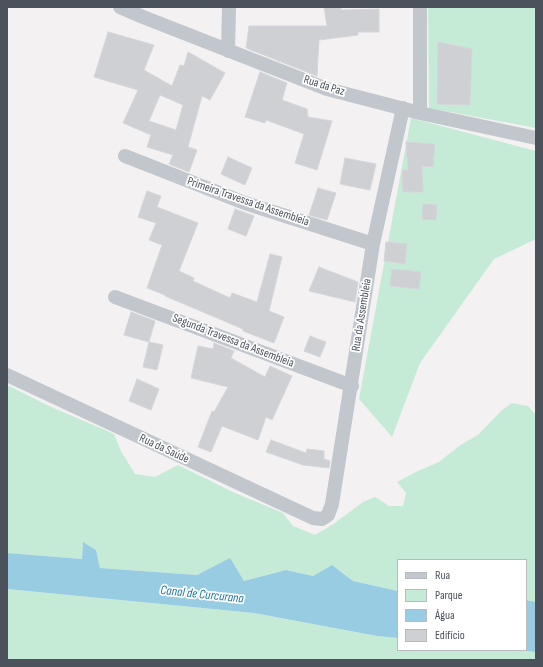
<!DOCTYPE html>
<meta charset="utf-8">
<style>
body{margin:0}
#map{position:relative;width:543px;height:667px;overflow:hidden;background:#f3f1f1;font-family:"Sofia Sans Condensed",sans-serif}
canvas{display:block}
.frame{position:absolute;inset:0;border:8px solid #4b525c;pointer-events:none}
.legend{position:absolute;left:397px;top:559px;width:130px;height:92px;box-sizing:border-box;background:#fff;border:1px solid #b7babe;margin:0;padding:5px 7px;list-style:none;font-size:12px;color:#4b525c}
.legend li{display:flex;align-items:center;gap:8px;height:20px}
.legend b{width:20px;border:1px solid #b7babe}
</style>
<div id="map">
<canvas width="543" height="667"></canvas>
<div class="frame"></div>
<ul class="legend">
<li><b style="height:5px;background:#c1c7cd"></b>Rua</li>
<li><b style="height:11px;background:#c5ebd7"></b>Parque</li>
<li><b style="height:11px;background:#97cce2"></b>Água</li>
<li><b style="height:11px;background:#ced0d4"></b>Edifício</li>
</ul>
</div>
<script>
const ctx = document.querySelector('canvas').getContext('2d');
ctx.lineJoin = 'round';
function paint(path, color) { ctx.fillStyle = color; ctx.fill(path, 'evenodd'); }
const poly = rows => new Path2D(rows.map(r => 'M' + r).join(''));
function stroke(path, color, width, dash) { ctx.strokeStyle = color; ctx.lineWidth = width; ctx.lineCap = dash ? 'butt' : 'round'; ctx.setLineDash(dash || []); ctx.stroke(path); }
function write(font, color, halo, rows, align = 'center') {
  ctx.font = font + ' "Sofia Sans Condensed",sans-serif'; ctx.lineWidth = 3.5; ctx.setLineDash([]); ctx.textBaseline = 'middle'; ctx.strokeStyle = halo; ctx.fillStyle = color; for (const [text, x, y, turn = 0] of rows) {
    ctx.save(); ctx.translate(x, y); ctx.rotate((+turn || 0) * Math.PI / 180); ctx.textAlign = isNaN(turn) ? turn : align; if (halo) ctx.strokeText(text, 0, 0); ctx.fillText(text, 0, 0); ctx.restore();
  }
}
const green = poly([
 [428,7,536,7,536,128,429,108],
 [411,118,536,151,536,239,494,259,420,363,392,437,359,399],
 [7,385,49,406,114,434,121,451,135,474,155,477,178,465,235,493,283,513,293,526,315,535,332,525,363,502,375,497,389,506,403,506,406,493,397,482,418,471,439,462,459,446,479,434,501,411,512,403,528,406,536,415,536,602,526,600,526,560,398,560,398,591,353,581,332,565,313,576,286,570,244,581,230,559,197,575,100,568,96,550,83,542,82,559,7,553],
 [7,589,254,613,377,636,398,638,398,650,519,650,536,652,536,660,7,660]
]);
const water = poly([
 [83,542,96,550,100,568,197,575,230,558,244,581,286,570,313,576,332,565,353,581,398,591,398,638,377,636,254,613,7,589,7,553,82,559],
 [526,600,536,602,536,652,519,650,526,650]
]);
const building = poly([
 [324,7,341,7,341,10,379,9,379,32,358,32,358,35,319,40,317,76,246,48,249,26,327,26,324,7],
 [108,32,154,45,144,70,172,86,180,65,184,66,188,52,225,73,210,100,202,96,188,147,197,150,189,172,169,164,173,155,147,147,151,135,123,123,138,90,94,77,108,32],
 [160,95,183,105,176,130,149,121,160,95],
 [438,42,472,49,470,105,437,104,438,42],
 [260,72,287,83,282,100,307,109,308,117,332,121,317,170,295,163,304,134,266,120,265,123,245,117,260,72],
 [406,142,435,144,433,167,422,166,423,192,403,192,402,170,408,170,406,142],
 [228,157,252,168,245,185,221,174,228,157],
 [345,158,376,164,370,190,340,184,345,158],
 [318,188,336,193,327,220,309,215,318,188],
 [147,191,161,196,157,207,198,223,179,271,194,278,193,281,230,298,232,293,257,302,270,254,282,257,269,311,284,317,274,343,243,331,243,329,165,296,165,295,147,288,162,245,149,240,156,223,138,217,147,191],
 [423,204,437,205,436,220,422,219,423,204],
 [235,209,254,216,246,236,228,229,235,209],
 [386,242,407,244,405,264,384,261,386,242],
 [319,267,358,282,355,302,309,291,319,267],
 [392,269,421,272,419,289,390,286,392,269],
 [131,312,155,321,149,342,124,335,131,312],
 [310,336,326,342,320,357,304,351,310,336],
 [149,342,163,345,157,370,143,367,149,342],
 [214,343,234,351,231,358,265,377,270,366,292,376,272,420,266,417,258,440,222,426,211,452,198,447,212,411,214,412,228,387,191,378,198,346,213,349,214,343],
 [137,379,159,389,151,410,129,401,137,379],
 [271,440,306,453,307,449,324,451,324,459,330,461,329,468,303,465,266,452,271,440]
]);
const minor = poly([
 [120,7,143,17,327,89,420,113,536,138],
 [420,7,420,113],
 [228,51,229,7],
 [125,156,245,203,373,244],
 [115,297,352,386],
 [7,375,313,518,322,519,328,515,332,504,373,244,403,108]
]);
const streetNames = [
 ["Rua da Paz",324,86,18],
 ["Primeira Travessa da Assembleia",248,202,19],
 ["Rua da Assembleia",362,315,-81],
 ["Segunda Travessa da Assembleia",233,341,21],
 ["Rua da Saúde",164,449,25]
];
const waterNames = [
 ["Canal de Curcurana",202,595,6]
];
paint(green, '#c5ebd7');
paint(water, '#97cce2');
paint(building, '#ced0d4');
stroke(building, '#d5d6db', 1);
stroke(minor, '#c1c7cd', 14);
write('12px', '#4b525c', '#fff', streetNames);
write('italic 13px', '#1d769c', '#fff', waterNames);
</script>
